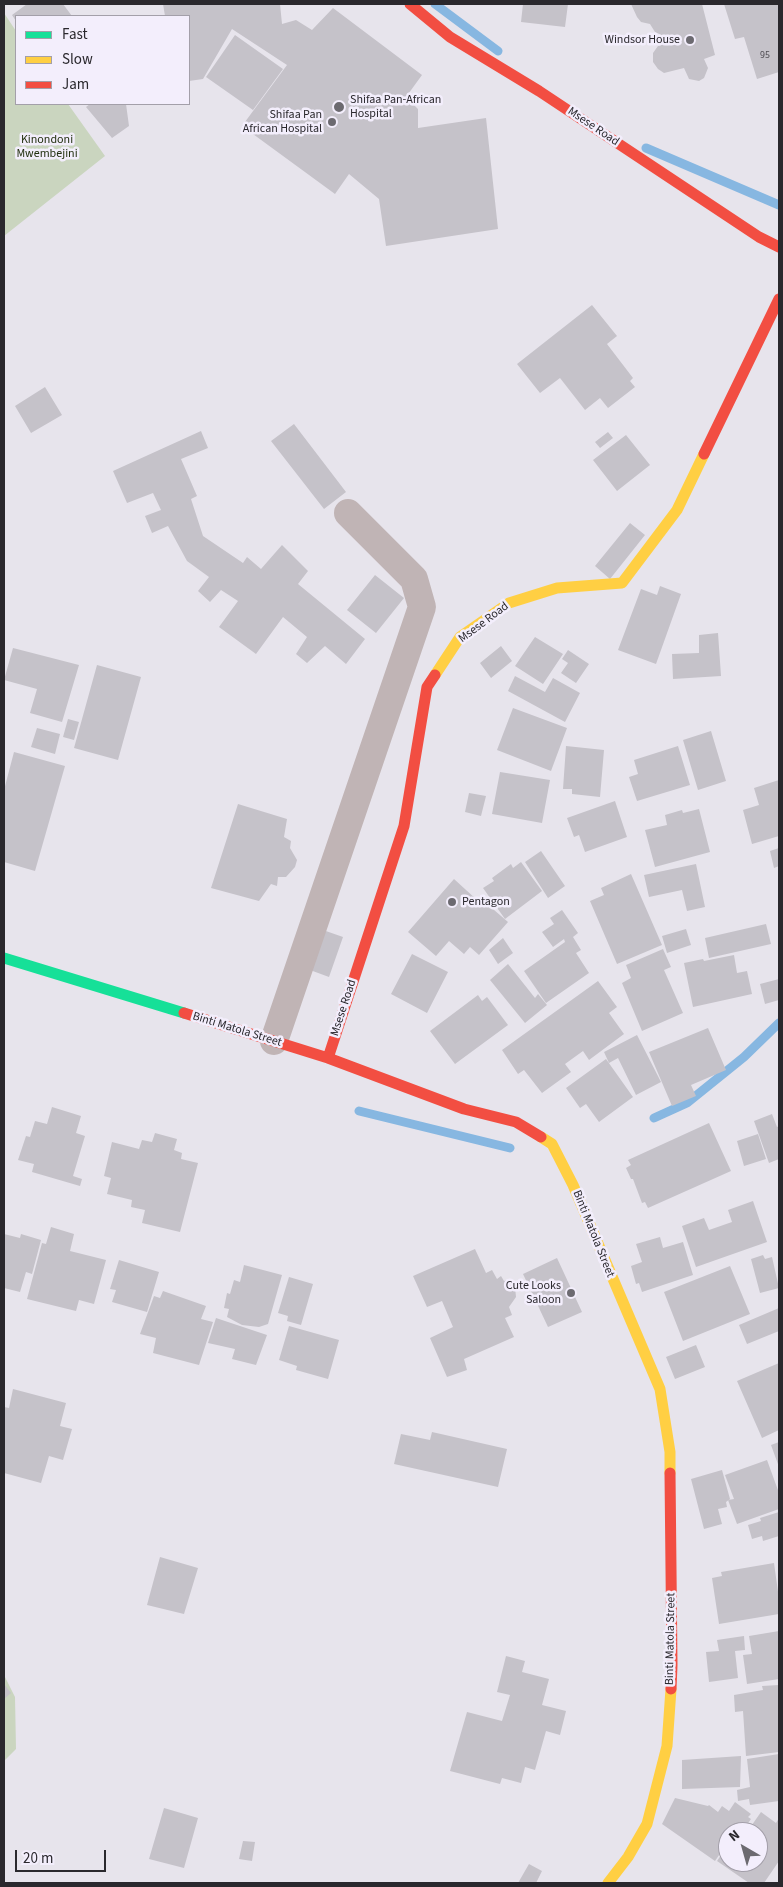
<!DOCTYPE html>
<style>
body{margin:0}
#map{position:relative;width:783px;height:1887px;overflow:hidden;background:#e7e4ec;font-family:"Source Sans 3",sans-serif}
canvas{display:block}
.frame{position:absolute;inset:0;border:5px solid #2a282d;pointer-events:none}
.legend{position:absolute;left:15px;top:15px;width:175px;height:90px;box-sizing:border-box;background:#f3eefc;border:1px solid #a39fa9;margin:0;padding:6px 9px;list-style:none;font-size:15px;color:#2a282d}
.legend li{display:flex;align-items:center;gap:10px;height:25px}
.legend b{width:25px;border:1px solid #a39fa9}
.north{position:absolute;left:718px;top:1822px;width:50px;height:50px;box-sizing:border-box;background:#f3eefc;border:1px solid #a39fa9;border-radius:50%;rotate:322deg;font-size:14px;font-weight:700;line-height:20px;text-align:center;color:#2a282d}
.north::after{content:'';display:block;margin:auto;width:18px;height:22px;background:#6c6a70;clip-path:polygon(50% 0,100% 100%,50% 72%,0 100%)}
.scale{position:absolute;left:15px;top:1850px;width:91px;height:22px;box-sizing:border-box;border:2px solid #2a282d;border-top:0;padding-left:6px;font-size:15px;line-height:18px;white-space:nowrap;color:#2a282d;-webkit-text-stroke:4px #f3eefc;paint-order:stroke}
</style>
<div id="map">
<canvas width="783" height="1887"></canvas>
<div class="frame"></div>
<ul class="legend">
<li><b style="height:6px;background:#16e098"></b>Fast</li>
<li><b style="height:6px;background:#ffcf43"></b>Slow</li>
<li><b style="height:6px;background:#f24e42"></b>Jam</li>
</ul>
<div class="north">N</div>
<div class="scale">20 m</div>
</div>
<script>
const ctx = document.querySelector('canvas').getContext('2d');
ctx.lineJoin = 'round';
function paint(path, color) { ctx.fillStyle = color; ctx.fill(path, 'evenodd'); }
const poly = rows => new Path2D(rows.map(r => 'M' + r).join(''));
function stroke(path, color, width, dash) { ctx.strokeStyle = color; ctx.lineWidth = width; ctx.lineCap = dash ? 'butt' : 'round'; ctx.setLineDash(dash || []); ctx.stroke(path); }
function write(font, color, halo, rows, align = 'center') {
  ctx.font = font + ' "Source Sans 3",sans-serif'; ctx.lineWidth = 5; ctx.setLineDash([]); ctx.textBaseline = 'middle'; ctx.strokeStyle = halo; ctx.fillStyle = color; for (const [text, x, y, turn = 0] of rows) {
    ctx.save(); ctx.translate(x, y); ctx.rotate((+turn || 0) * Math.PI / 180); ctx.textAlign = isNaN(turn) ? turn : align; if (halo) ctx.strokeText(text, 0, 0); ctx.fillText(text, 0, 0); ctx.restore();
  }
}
const green = poly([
 [4,13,16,31,16,104,68,104,105,156,4,236],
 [4,1675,15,1697,16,1749,4,1761]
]);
const stream = poly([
 [435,4,498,51],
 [646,148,779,205],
 [359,1111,510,1148],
 [654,1118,687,1103,744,1057,779,1023]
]);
const building = poly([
 [27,4,63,4,72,16,16,16,16,21,12,15],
 [163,4,280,4,282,24,296,20,312,30,333,8,422,75,406,97,418,109,418,128,486,118,498,229,386,246,379,199,349,174,335,194,242,126,287,65,232,29,203,79,189,81,189,16,165,16],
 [523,4,568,4,565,27,521,22],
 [631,4,702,4,715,55,704,59,708,68,704,78,699,81,689,79,684,68,664,73,658,69,653,62,653,53,658,46,669,43,668,38,655,32,650,24,641,22,637,17],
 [724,4,779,4,779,72,757,79,744,37,735,39],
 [235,35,283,69,253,110,206,77],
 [90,104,126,104,129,126,112,138,86,107],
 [592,305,617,336,607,344,633,378,630,381,635,387,608,408,600,398,585,410,560,378,540,393,517,364],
 [45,387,62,415,31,433,15,406],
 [294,424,346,492,324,509,271,441],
 [201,431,208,448,181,459,197,496,191,499,203,536,243,563,247,557,261,569,282,545,308,571,298,584,365,639,346,664,325,646,307,663,296,654,307,637,283,617,256,654,219,627,238,601,221,590,210,602,198,591,209,577,187,561,168,526,152,533,145,516,161,510,153,493,127,503,113,471],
 [608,432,613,438,600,448,595,442],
 [626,435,650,465,617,491,593,460],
 [630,523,645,535,610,579,595,566],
 [375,575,404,598,376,633,347,610],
 [660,586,681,594,656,664,618,650,641,589,657,595],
 [718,633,721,676,673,679,672,654,699,653,699,635],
 [535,637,563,654,543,684,515,666],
 [501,646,512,661,491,678,480,663],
 [13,648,79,665,62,722,30,713,37,689,4,680],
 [568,650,589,664,576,683,561,673,568,663,562,659],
 [97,665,141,677,118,760,74,748],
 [515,676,545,692,553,678,580,693,565,722,508,691],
 [513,708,567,728,551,771,497,750],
 [68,719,79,722,74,740,63,737],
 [37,728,60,734,55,754,31,747],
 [711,731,726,781,698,790,683,740],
 [566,746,604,750,600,797,572,794,572,789,563,789],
 [678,746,690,785,637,801,629,777,638,774,634,760],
 [14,752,65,766,35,871,4,862,4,790],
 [500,772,550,780,542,823,492,814],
 [779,780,779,836,752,844,743,810,759,805,754,788],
 [469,793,486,796,481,816,465,812],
 [615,801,627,837,585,852,579,835,574,837,567,818],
 [238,804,287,819,284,837,291,841,290,848,297,860,295,867,286,877,278,877,277,886,271,884,259,901,211,888],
 [699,809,710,852,655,867,645,830,667,825,665,815,682,810,683,813],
 [779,848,779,866,774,868,770,851],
 [541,851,565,886,548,898,525,862],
 [521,862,542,891,505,919,483,888,494,881,492,878,511,864,513,868],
 [696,864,705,907,687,911,682,890,649,897,644,875],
 [631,874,662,945,617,964,590,901,604,895,601,888],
 [454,879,477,900,479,897,508,922,479,955,470,947,464,954,449,941,436,956,408,932],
 [562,910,578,933,573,937,581,950,576,953,589,973,546,1003,524,971,565,942,564,939,553,947,542,932,554,924,550,918],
 [766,924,771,944,709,958,705,938],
 [686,929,691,945,667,953,662,936],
 [323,930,343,937,329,977,310,970],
 [503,938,513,953,498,964,489,950],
 [663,949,671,967,664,970,683,1013,642,1031,622,983,631,978,626,965],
 [412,954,448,972,427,1013,391,994],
 [734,955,737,973,747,971,752,994,693,1007,684,963,703,959,704,961],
 [508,964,535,998,538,994,547,1005,525,1023,490,980],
 [779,979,779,1000,765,1004,760,984],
 [598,981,617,1007,609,1013,624,1034,589,1060,583,1051,565,1064,571,1072,542,1093,524,1070,518,1074,502,1050],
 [478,995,482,1001,487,997,508,1025,455,1064,430,1031],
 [708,1028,726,1070,691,1085,696,1096,672,1106,649,1052],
 [637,1035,661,1082,636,1095,618,1058,609,1063,604,1052],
 [606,1059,633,1097,599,1122,586,1104,580,1108,566,1088],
 [52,1107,81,1116,76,1133,85,1136,73,1176,82,1179,80,1186,32,1172,34,1164,18,1160,26,1136,30,1137,35,1121,47,1124],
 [772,1114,777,1127,779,1126,779,1159,769,1163,754,1121],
 [709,1123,731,1171,648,1208,645,1202,642,1203,633,1179,631,1179,626,1168,631,1165,628,1160],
 [155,1133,177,1139,174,1150,182,1153,181,1159,198,1163,180,1232,142,1223,145,1210,131,1207,132,1200,107,1194,111,1178,104,1176,112,1142,139,1149,142,1140,152,1142],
 [758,1134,766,1159,744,1166,737,1141],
 [753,1201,767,1242,696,1267,682,1226,704,1218,709,1230,732,1222,728,1210],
 [51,1227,74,1234,70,1251,106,1260,94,1304,79,1300,76,1311,27,1299,42,1243,46,1244],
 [4,1234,20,1238,21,1234,41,1240,32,1274,26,1272,20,1292,4,1288],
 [660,1237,663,1248,683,1242,693,1275,642,1292,639,1283,636,1284,631,1266,642,1262,636,1244],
 [475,1249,486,1273,492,1270,497,1279,501,1276,504,1281,507,1280,515,1287,516,1297,509,1307,512,1315,505,1318,514,1337,464,1359,467,1370,447,1377,430,1338,453,1327,442,1301,427,1307,413,1276],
 [763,1255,765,1259,772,1257,779,1288,760,1293,751,1259],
 [557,1258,582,1312,548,1327,523,1274],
 [119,1260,159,1272,147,1312,112,1302,116,1290,110,1289],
 [244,1265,282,1275,268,1324,259,1327,242,1325,227,1317,229,1309,224,1308,227,1293,230,1294,234,1280,240,1282],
 [730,1266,750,1314,683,1341,664,1292],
 [289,1277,313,1284,301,1325,287,1321,288,1316,278,1313],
 [163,1291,206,1306,201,1319,213,1322,199,1365,153,1353,156,1338,140,1334,154,1296,160,1298],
 [779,1308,779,1331,747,1344,739,1325],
 [216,1318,267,1335,256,1365,232,1359,235,1349,208,1343],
 [289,1326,339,1340,328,1379,296,1370,297,1366,279,1360],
 [696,1345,705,1367,675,1379,666,1357],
 [779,1363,779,1430,762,1438,737,1381],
 [13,1389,66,1403,60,1426,72,1429,63,1460,49,1456,41,1483,4,1473,4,1407,9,1408],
 [432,1432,507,1449,498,1487,394,1464,401,1434,430,1440],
 [779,1442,779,1467,771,1445],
 [767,1460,779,1493,779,1509,737,1524,728,1500,734,1499,725,1475],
 [722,1470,730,1499,726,1502,727,1507,718,1509,722,1524,704,1529,691,1479],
 [779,1512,779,1536,763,1541,762,1536,752,1539,748,1525,761,1521,760,1518],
 [160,1557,198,1568,184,1614,147,1605],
 [774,1563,779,1599,779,1614,719,1624,712,1578,722,1576,721,1572],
 [779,1631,779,1679,747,1684,743,1655,752,1654,749,1636],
 [744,1636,745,1650,735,1651,738,1678,709,1682,706,1652,719,1651,717,1640],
 [506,1656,525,1661,522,1672,549,1679,542,1705,566,1711,560,1735,546,1731,535,1770,525,1767,521,1783,502,1778,500,1784,450,1771,467,1712,502,1721,510,1695,497,1692],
 [4,1684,11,1693,4,1699],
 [779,1685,779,1752,746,1756,743,1711,735,1712,734,1695,763,1690,762,1686],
 [779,1754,779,1801,750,1805,749,1799,738,1801,737,1790,750,1787,747,1759],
 [741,1756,740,1787,682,1789,682,1760],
 [675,1798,708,1806,709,1805,718,1812,722,1806,729,1811,735,1802,751,1814,748,1817,751,1819,742,1832,728,1832,728,1842,715,1861,662,1824],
 [164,1808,198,1818,184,1868,149,1859],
 [761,1812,776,1823,779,1818,779,1861,764,1883,749,1883,717,1861,728,1845,728,1862,758,1862,758,1832,747,1832],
 [243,1841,255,1842,252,1861,239,1859],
 [529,1864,542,1871,536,1883,518,1883]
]);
const street = poly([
 [274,1041,422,607,414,579,348,513]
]);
const fast = poly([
 [4,958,184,1013]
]);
const slow = poly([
 [435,675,460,637,509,603,557,588,622,583,677,510,704,454],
 [541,1137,552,1144,573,1185,660,1389,670,1452,670,1473],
 [608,1883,628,1857,647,1824,667,1746,671,1689]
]);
const jam = poly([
 [410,4,450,37,539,91,759,237,779,247],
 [704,454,779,299],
 [184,1013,328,1058,464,1109,516,1122,541,1137],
 [328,1058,404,826,427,687,435,675],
 [670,1473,672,1665,671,1689]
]);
const markers = [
 [690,40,5,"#6c6a70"],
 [339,107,6,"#6c6a70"],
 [332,122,5,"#6c6a70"],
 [452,902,5,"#6c6a70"],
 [571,1293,5,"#6c6a70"]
];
const numberNames = [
 ["95",765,56]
];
const poiNames = [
 ["Windsor House",680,40],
 ["Shifaa Pan-African",350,100,"left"],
 ["Hospital",350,114,"left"],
 ["Shifaa Pan",322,115],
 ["African Hospital",322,129],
 ["Pentagon",462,902,"left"],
 ["Cute Looks",561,1286],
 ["Saloon",561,1300]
];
const streetNames = [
 ["Msese Road",593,127,34],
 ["Msese Road",484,623,-37],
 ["Msese Road",344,1008,-72],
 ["Binti Matola Street",237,1030,17],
 ["Binti Matola Street",593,1234,68],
 ["Binti Matola Street",671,1639,-89]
];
const parkNames = [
 ["Kinondoni",47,140],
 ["Mwembejini",47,154]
];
paint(green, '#cad5bf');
stroke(stream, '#87b7e1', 9);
paint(building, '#c5c2c9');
stroke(street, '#c0b4b5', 28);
stroke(fast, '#16e098', 11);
stroke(slow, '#ffcf43', 11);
stroke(jam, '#f24e42', 11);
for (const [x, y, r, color] of markers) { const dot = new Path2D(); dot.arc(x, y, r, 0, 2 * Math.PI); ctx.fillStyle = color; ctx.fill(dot); stroke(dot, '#f3eefc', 2); }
write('10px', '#514e54', null, numberNames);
write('12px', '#2a282d', '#f3eefc', poiNames, 'right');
write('12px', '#2a282d', '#f3eefc', streetNames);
write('12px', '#212f0e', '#f3eefc', parkNames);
</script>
